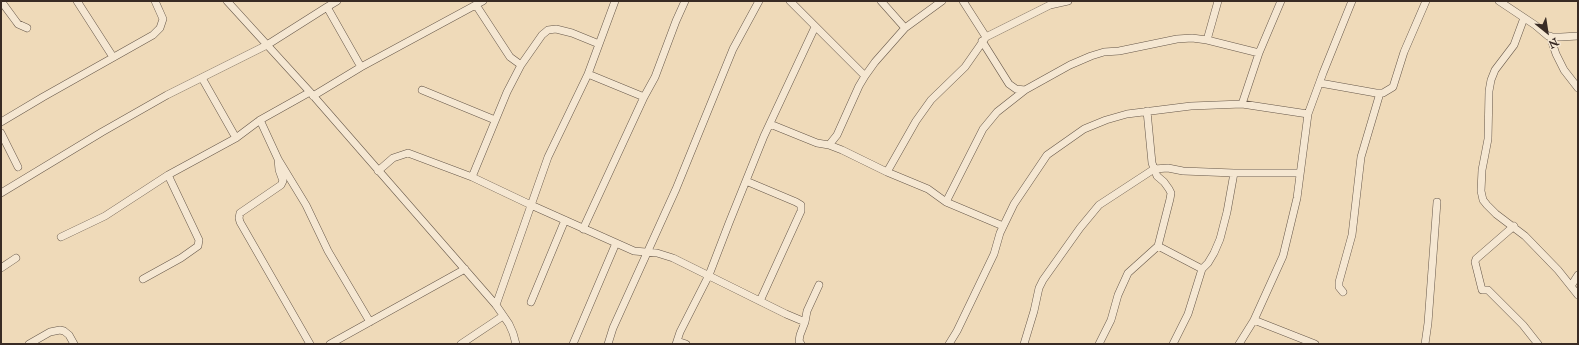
<!DOCTYPE html>
<style>
body{margin:0}
#map{position:relative;width:1579px;height:345px;overflow:hidden;background:#efdab9;font-family:"IM FELL English",serif}
canvas{display:block}
.frame{position:absolute;inset:0;border:2px solid #392b24;pointer-events:none}
.north{position:absolute;left:1527px;top:12px;width:40px;height:40px;-webkit-text-stroke:3px #f5e7d2;paint-order:stroke;rotate:150deg;font-size:11px;font-weight:700;line-height:16px;text-align:center;color:#392b24}
.north::after{content:'';display:block;margin:auto;width:14px;height:18px;background:#392b24;clip-path:polygon(50% 0,100% 100%,50% 72%,0 100%)}
</style>
<div id="map">
<canvas width="1579" height="345"></canvas>
<div class="frame"></div>
<div class="north">N</div>
</div>
<script>
const ctx = document.querySelector('canvas').getContext('2d');
ctx.lineJoin = 'round';
const poly = rows => new Path2D(rows.map(r => 'M' + r).join(''));
function stroke(path, color, width, dash) { ctx.strokeStyle = color; ctx.lineWidth = width; ctx.lineCap = dash ? 'butt' : 'round'; ctx.setLineDash(dash || []); ctx.stroke(path); }
const minor = poly([
 [1,1,15,20,18,24,27,28],
 [77,1,113,57],
 [227,1,310,92,496,305,509,324,513,333,516,344],
 [790,1,865,76],
 [881,1,905,28],
 [963,1,986,37],
 [1499,1,1535,25,1548,36,1552,37,1561,37,1578,36],
 [476,5,510,57,521,65],
 [327,7,337,1],
 [1524,18,1514,45,1495,70,1491,80,1489,91,1488,139,1482,170,1481,191,1483,200,1487,205,1496,214,1525,236,1558,270,1578,295],
 [1550,36,1556,54,1564,70,1578,88],
 [1207,40,1218,1],
 [982,41,1009,84,1016,89,1025,90,1070,65,1091,56,1104,52,1119,51,1177,39,1192,38,1207,40,1259,53],
 [588,74,644,97,655,77,676,21,685,1],
 [202,78,236,138],
 [1320,83,1376,93,1383,93,1393,87,1404,52,1426,1],
 [422,90,495,120],
 [313,96,361,67,483,1],
 [1242,104,1259,53,1281,1],
 [260,120,278,159,306,205,328,251,370,322],
 [1,122,43,97,153,35,160,28,163,19,155,1],
 [770,124,817,143,829,145,837,135,859,86,865,76,875,62,905,28,942,1],
 [1,133,18,167],
 [829,145,842,150,887,172,928,189,946,202,1003,226],
 [278,159,279,170,283,181,281,185,240,213,239,218,240,222,310,344],
 [378,171,393,158,408,153,472,177,531,205,634,251,657,253,673,258,786,314,805,322,807,311,819,285],
 [887,172,916,121,931,100,965,67,986,37,1050,5,1068,1],
 [472,177,507,92,521,65,542,35,548,30,556,29,572,33,599,44],
 [746,181,796,202,801,205,801,211,760,301],
 [1,193,102,132,167,95,267,45,327,7,361,67],
 [946,202,983,129,997,112,1025,90],
 [1514,226,1476,259,1475,262,1482,290,1488,290,1523,325,1538,344],
 [583,229,644,97],
 [61,237,105,216,168,175],
 [1158,246,1202,269,1188,314,1173,344],
 [1,268,16,258],
 [1202,269,1208,263,1214,253,1220,239,1227,212,1234,173,1300,173],
 [143,279,181,258,198,246,199,240,168,175,236,138,260,120,310,92],
 [1571,286,1578,275],
 [1343,292,1339,287,1339,282,1352,235,1361,157,1380,93],
 [531,302,565,220],
 [496,305,548,157,588,74,615,1],
 [1254,320,1315,344],
 [677,341,686,344],
 [29,344,50,332,60,330,64,331,69,335,74,344],
 [330,344,465,269],
 [461,344,503,316],
 [573,344,616,243],
 [608,344,613,328,676,189,733,49,759,1],
 [676,344,680,332,709,275,729,223,764,136,815,27],
 [801,344,799,341,800,335,805,322],
 [949,344,957,331,994,254,1000,233,1014,204,1047,155,1084,129,1106,120,1127,114,1191,106,1242,104,1308,114],
 [1024,344,1034,311,1039,288,1043,280,1080,228,1099,205,1154,169,1168,168,1183,171,1234,173],
 [1099,344,1111,320,1118,295,1128,273,1158,246,1170,199,1171,193,1169,189,1164,182,1157,176,1152,163,1147,111],
 [1239,344,1254,320,1283,256,1297,198,1308,114,1323,73,1352,1],
 [1425,344,1428,323,1437,202]
]);
stroke(minor, '#665749', 8);
stroke(minor, '#f5e7d2', 7);
</script>
